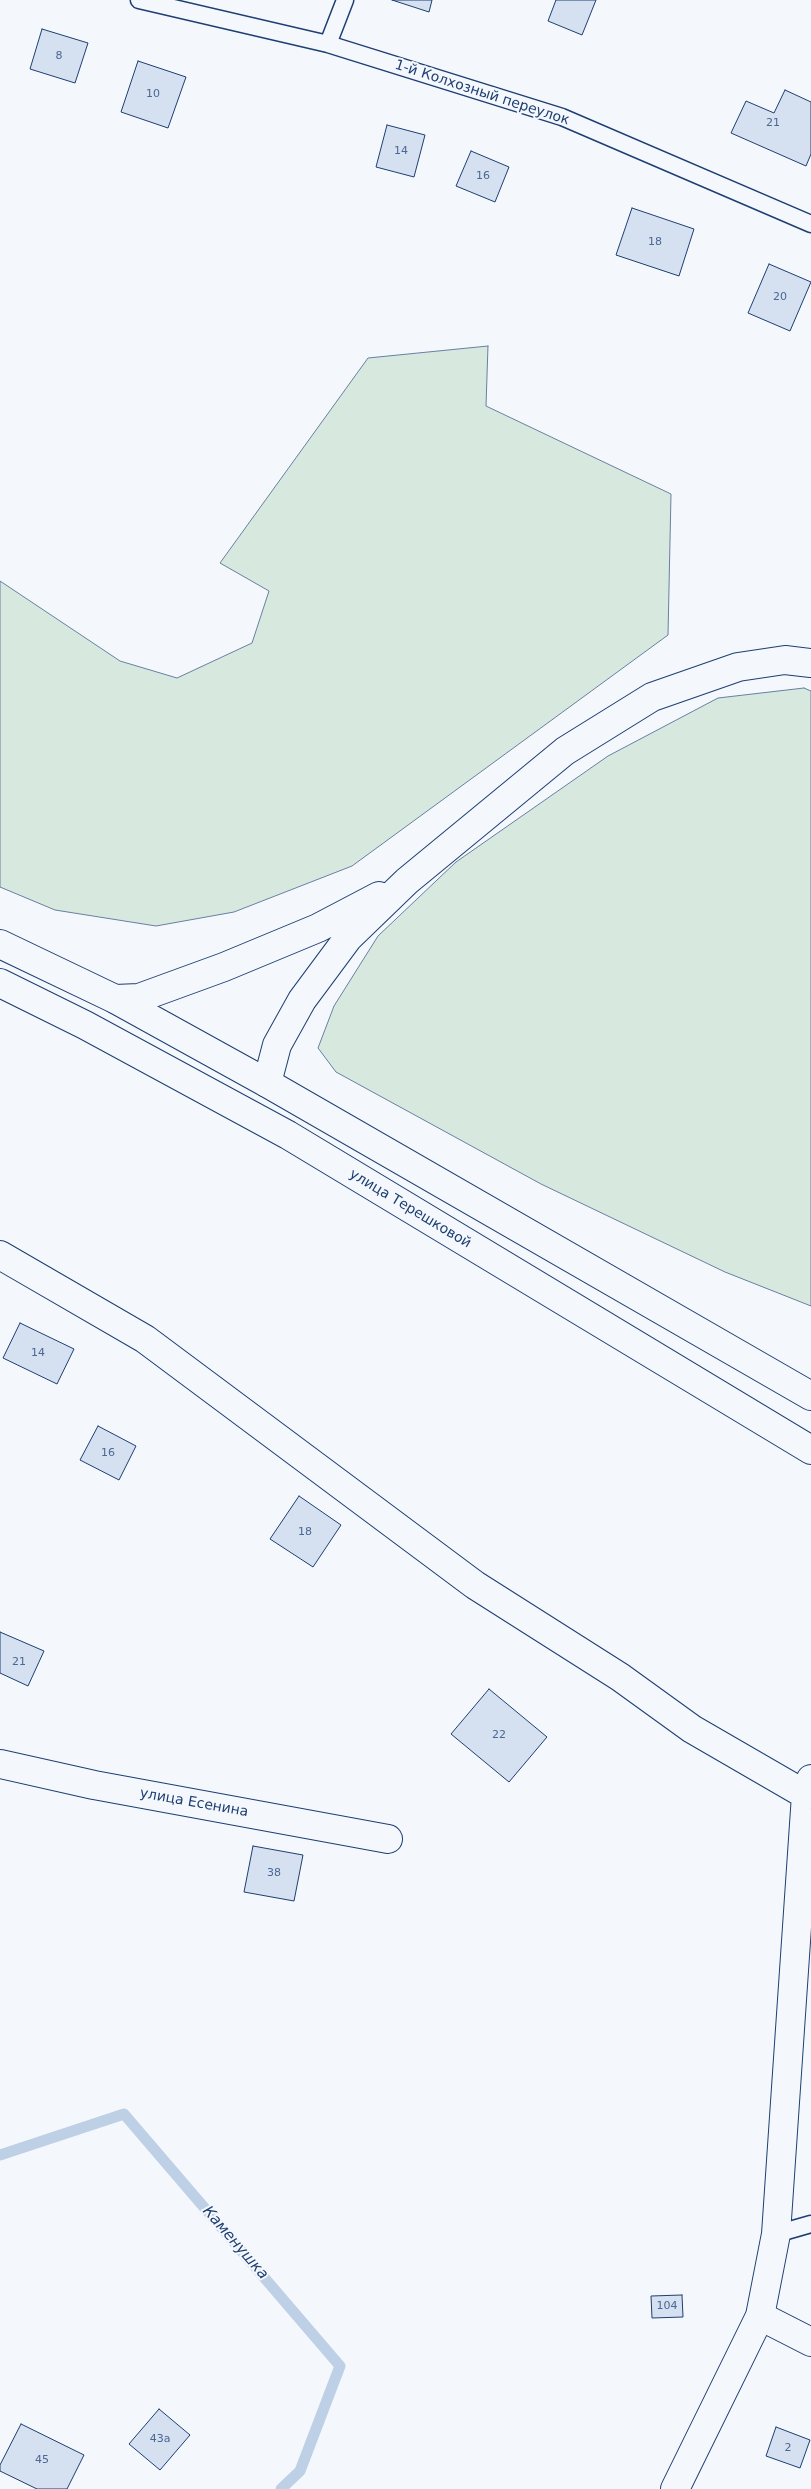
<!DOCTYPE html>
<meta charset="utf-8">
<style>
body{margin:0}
canvas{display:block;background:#f4f7fb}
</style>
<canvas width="811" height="2489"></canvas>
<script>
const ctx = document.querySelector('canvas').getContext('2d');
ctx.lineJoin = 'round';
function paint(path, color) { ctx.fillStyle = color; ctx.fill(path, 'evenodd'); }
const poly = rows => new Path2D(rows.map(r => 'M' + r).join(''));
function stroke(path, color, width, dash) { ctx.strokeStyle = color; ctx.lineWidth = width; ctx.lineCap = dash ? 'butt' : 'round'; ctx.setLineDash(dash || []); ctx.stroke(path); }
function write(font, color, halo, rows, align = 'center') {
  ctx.font = font + ' "DejaVu Sans",sans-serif'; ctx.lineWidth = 4; ctx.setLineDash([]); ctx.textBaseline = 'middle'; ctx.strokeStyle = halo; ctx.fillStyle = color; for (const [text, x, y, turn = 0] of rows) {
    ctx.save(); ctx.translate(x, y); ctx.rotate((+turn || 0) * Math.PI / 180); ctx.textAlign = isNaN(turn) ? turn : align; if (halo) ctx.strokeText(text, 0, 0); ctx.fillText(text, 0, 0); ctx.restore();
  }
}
const green = poly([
 [488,346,486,406,671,494,668,635,352,866,234,912,156,926,55,910,0,887,0,581,120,661,177,678,252,643,269,591,220,563,368,358,488,346],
 [804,688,811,691,811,1306,725,1272,541,1184,336,1072,318,1048,334,1006,378,936,456,862,608,756,718,698,804,688]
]);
const stream = poly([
 [0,2155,124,2114,340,2366,300,2471,281,2489]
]);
const building = poly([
 [392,0,432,0,429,12,392,0],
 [556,0,596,0,582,35,548,21,556,0],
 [42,29,88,43,75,83,30,69,42,29],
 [138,61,186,77,168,128,121,112,138,61],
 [785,90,811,102,811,154,806,166,731,133,746,101,774,113,785,90],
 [387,125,425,135,414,177,376,167,387,125],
 [471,151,509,167,495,202,456,186,471,151],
 [632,208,694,229,679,276,616,255,632,208],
 [769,264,811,282,790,331,748,313,769,264],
 [20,1323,74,1349,57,1384,3,1358,20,1323],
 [98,1426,136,1446,119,1480,80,1460,98,1426],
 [299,1496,341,1525,313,1567,270,1539,299,1496],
 [0,1632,44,1651,28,1686,0,1673,0,1632],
 [489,1689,547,1737,509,1782,451,1734,489,1689],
 [253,1846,303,1855,294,1901,244,1892,253,1846],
 [682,2295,683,2317,652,2318,651,2296,682,2295],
 [159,2409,190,2435,160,2470,129,2444,159,2409],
 [21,2424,84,2455,67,2489,37,2489,0,2471,0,2465,21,2424],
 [776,2427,810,2440,800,2468,766,2456,776,2427]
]);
const service = poly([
 [139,0,328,44,562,117,811,224],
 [328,44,345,0],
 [776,2234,811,2224]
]);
const minor = poly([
 [0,1764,94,1785,388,1839],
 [760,2316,811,2342]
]);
const tertiary = poly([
 [115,999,139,998,224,967,318,928,379,896],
 [267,1083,277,1045,302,1000,348,938,407,881,565,751,652,697,738,667,785,660,811,663],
 [0,1255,145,1339,475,1585,620,1677,692,1729,806,1795],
 [675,2489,760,2316,776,2234,806,1795,811,1779]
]);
const primary = poly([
 [0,944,115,999,267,1083,811,1396],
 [0,983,85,1025,288,1135,811,1450]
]);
const numberNames = [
 ["8",59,56],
 ["10",153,94],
 ["21",773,123],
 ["14",401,151],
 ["16",483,176],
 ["18",655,242],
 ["20",780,297],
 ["14",38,1353],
 ["16",108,1453],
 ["18",305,1532],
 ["21",19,1662],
 ["22",499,1735],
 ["38",274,1873],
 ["104",667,2306],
 ["43а",160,2439],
 ["2",788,2448],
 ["45",42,2460]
];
const streetNames = [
 ["1-й Колхозный переулок",482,93,18],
 ["улица Терешковой",410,1209,31],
 ["улица Есенина",194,1803,10]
];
const waterNames = [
 ["Каменушка",235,2243,49]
];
paint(green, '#d7e8df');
stroke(green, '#687fa3', 1);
stroke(stream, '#bed0e5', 11);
paint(building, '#d5e0f0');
stroke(building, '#1d3f73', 1);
stroke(service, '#1d3f73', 19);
stroke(minor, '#1d3f73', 30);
stroke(tertiary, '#1d3f73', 30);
stroke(primary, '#1d3f73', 30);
stroke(service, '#f4f7fb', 16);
stroke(minor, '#f4f7fb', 28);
stroke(tertiary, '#f4f7fb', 28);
stroke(primary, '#f4f7fb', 28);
write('11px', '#4b6792', null, numberNames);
write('14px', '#1d3f73', '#f4f7fb', streetNames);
write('italic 15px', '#1d3f73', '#f4f7fb', waterNames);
</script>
